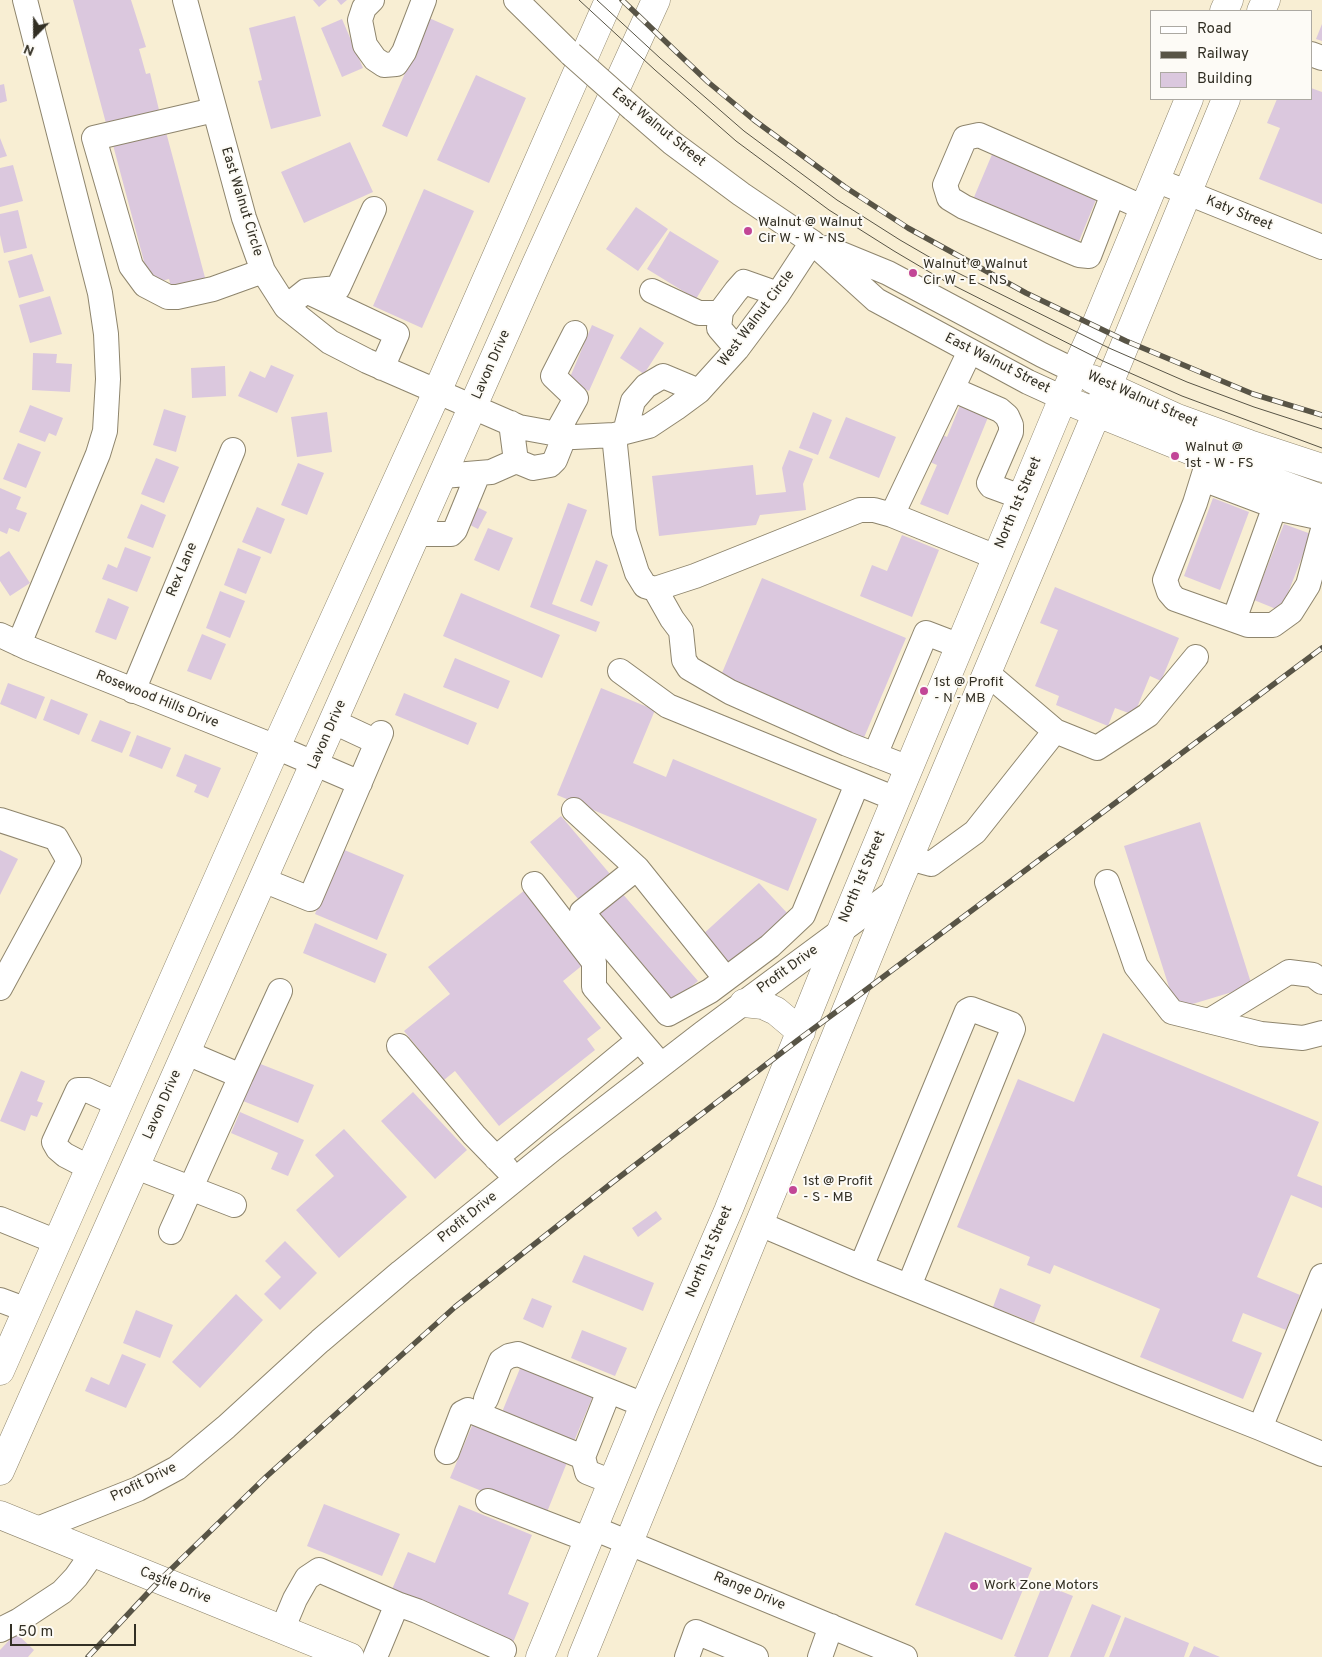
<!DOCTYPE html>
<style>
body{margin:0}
#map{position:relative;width:1322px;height:1657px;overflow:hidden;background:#f8eed3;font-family:Overpass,sans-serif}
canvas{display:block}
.legend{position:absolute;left:1150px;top:10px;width:162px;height:90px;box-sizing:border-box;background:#fdfbf6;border:1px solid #aca9a2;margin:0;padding:6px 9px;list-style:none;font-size:15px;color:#322f24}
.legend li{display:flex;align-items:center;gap:10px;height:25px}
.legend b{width:25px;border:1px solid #aca9a2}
.north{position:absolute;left:10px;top:10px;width:50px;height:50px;-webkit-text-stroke:4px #fdfbf6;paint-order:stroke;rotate:202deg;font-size:14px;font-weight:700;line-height:20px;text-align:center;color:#322f24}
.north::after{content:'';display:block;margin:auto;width:18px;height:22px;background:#322f24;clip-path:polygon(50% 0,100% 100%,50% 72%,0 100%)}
.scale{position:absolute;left:10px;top:1624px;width:126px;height:22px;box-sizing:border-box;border:2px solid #322f24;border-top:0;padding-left:6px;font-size:15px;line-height:18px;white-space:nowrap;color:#322f24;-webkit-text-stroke:4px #fdfbf6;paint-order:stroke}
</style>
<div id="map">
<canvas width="1322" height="1657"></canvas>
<ul class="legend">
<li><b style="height:6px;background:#fff"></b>Road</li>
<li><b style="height:6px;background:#585446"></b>Railway</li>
<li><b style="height:14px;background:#dbc8de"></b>Building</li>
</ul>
<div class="north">N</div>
<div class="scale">50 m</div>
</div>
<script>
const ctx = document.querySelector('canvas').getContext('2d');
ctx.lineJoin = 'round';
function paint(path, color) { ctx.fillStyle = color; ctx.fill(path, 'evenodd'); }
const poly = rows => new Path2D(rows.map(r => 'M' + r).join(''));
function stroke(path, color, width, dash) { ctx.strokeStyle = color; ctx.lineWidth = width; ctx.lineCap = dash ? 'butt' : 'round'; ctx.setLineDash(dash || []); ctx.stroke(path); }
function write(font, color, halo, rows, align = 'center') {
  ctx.font = font + ' Overpass,sans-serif'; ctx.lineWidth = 4; ctx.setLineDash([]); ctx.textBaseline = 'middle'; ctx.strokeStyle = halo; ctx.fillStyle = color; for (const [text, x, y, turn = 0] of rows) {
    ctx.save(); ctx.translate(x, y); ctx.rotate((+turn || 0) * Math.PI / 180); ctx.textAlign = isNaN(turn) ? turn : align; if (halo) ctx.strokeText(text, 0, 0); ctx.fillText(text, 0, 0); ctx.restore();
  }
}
const building = poly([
 [73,0,131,0,146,47,139,49,146,74,150,73,160,114,107,127],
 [313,0,327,0,319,7],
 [337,0,347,0,341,5],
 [295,16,321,116,271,129,258,81,262,80,249,28],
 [429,18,454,29,407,137,382,126],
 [342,19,363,68,342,77,321,28],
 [1322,24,1322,41,1316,39],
 [476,75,526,98,489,183,437,160],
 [4,84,7,101,0,103,0,85],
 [1311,88,1322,92,1322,204,1259,179,1280,128,1267,123,1277,99,1311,99],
 [166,132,207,285,173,294,169,279,150,284,113,145],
 [0,138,7,156,0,158],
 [350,142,373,192,304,223,281,172],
 [993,152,1098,195,1077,246,972,202],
 [13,165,23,201,0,207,0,168],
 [424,189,474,211,422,328,373,306],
 [636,207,668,229,638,271,606,249],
 [18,210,27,248,4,253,0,235,0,214],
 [670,231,719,261,696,299,647,269],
 [32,254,44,291,19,298,8,261],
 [50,296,62,334,30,343,19,305],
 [592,325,614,335,589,391,568,382],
 [640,327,664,343,644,374,620,358],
 [33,353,57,354,56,363,72,364,70,392,32,390],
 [271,365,294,375,277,413,238,396,250,371,265,378],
 [225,366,226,396,192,398,191,368],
 [963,398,991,410,948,515,920,504,937,465,925,460,937,432,947,437],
 [30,405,63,418,56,436,49,433,45,442,19,432],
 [164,409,186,416,176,452,153,445],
 [327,412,332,452,297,457,291,417],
 [813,412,832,420,818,455,799,448],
 [846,417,896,437,879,478,829,458],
 [18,443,41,452,26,488,3,479],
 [789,450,813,459,803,484,806,510,760,515,756,525,659,536,652,476,753,465,756,495,786,492,782,468],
 [156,458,179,467,164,503,141,494],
 [298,463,324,473,307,515,281,505],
 [0,488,21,497,16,509,27,513,19,532,9,528,7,534,0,531],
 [1213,498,1249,512,1220,590,1184,576],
 [568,503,587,510,552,604,600,622,596,632,530,607],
 [141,504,166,515,153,548,127,538],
 [471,504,487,512,478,529,462,521],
 [257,507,285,519,271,554,242,542],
 [1284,524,1311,534,1281,611,1254,600],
 [488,528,513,538,499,571,474,560],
 [902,535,939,550,912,617,860,596,872,565,887,571],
 [125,547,151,557,137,592,102,579,108,564,117,568],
 [238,548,261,557,246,594,224,585],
 [9,551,30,583,10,596,0,581,0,557],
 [596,560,608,565,592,606,580,601],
 [762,578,906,638,863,740,719,680],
 [1055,587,1179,638,1161,681,1150,676,1134,715,1115,708,1108,726,1056,705,1059,696,1035,686,1058,630,1040,623],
 [220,591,245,601,230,638,206,628],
 [461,593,560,635,542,678,443,636],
 [108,598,129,607,116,640,95,632],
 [202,634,226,644,211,680,187,671],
 [455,658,510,681,498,709,443,687],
 [8,683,45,697,36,719,0,704],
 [601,688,655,710,633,763,666,777,673,759,817,819,788,891,557,795],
 [404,693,477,723,468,745,395,715],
 [51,699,88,714,79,735,43,720],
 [100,720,131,732,122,753,91,741],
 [137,735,171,748,162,769,129,756],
 [185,754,221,768,208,798,194,792,197,785,176,776],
 [561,816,610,874,579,900,530,842],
 [1200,822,1252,986,1176,1009,1124,846],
 [342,849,404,875,377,940,315,914],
 [0,850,18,859,0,895],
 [759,883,789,915,731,968,701,936],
 [525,890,584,964,563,981,601,1028,587,1039,595,1050,499,1126,455,1071,444,1080,404,1031,450,994,428,967],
 [621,892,698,981,667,1007,591,918],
 [315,923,387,954,375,983,303,953],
 [1103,1033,1319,1122,1297,1176,1322,1186,1322,1208,1291,1195,1257,1277,1300,1295,1286,1330,1243,1313,1232,1341,1262,1353,1243,1399,1140,1357,1160,1309,1054,1265,1050,1274,1027,1265,1030,1257,957,1227,1018,1079,1074,1102],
 [258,1063,314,1085,298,1123,243,1101],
 [21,1071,45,1081,37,1101,43,1103,37,1117,31,1115,25,1131,0,1121],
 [413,1092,467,1150,435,1179,381,1121],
 [240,1112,304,1140,288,1176,271,1169,278,1153,231,1133],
 [344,1129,407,1197,339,1258,296,1210,334,1176,315,1155],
 [656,1211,662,1219,638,1237,632,1228],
 [285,1241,317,1273,280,1310,264,1294,281,1277,265,1261],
 [584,1255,654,1283,643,1311,572,1282],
 [1000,1288,1041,1305,1034,1323,993,1307],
 [236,1294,263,1320,200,1388,172,1362],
 [532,1298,552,1306,543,1328,523,1319],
 [136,1310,173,1325,160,1358,123,1343],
 [582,1330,627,1348,615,1376,571,1358],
 [122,1354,146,1364,126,1408,85,1391,91,1377,109,1385],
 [521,1366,593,1396,572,1446,500,1417],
 [474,1421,568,1460,545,1517,450,1478],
 [324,1504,400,1534,382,1576,307,1546],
 [459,1505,532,1535,508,1594,529,1603,512,1645,390,1594,408,1552,435,1563],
 [945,1532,1032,1568,1002,1640,915,1605],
 [1043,1584,1073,1596,1048,1657,1017,1657,1014,1656],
 [1092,1604,1121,1616,1104,1657,1070,1657],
 [1125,1617,1189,1643,1184,1657,1109,1657],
 [16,1633,34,1650,28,1657,0,1657,0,1650],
 [1194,1646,1220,1657,1189,1657]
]);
const minor = poly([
 [185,0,244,218,263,271,286,307,330,342,367,361,519,427,574,437,614,435,649,426,676,408,699,391,737,349,778,294,812,242],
 [372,0,364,8,360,20,365,45,375,59,384,65,396,64,404,52,424,0],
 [516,0,571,54],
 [1311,54,1322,58],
 [633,109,671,142,741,194,812,242,876,300,1028,382,1063,398],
 [214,110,94,138,131,266,145,285,168,297,177,297,213,289,263,271],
 [1156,180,1322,247],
 [1113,194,1089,256,1079,255,964,207,949,198,945,185,965,138,979,135,1113,194,1144,208],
 [827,248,888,273,1042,355,1075,371],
 [306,291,397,334,382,368],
 [652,291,699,313,721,313],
 [286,307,306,291,338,288,374,209],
 [737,349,719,328,721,311,736,291,744,282,778,294],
 [952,389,1000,410,1007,416,1011,425,1011,432,989,483,991,486,1021,497],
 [511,423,516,461,533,468,550,465,555,460,565,435],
 [625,432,633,401,646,386,663,376,699,391],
 [556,434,576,398,553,376,575,333],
 [614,435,624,532,637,573,645,586,655,589,695,576,860,510,874,510,892,515,996,557],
 [1209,458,1195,503,1165,580,1169,592,1175,599,1248,625,1273,625,1291,612,1308,585,1322,533],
 [443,476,491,472,516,461],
 [1203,479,1285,510,1322,518],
 [892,515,970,351],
 [417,534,451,534,455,530,478,474],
 [655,589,672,619,681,631,684,660,689,668,730,692,847,744,909,768],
 [1234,620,1275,506],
 [0,635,28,648,276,747,360,783],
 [19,644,98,454,105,431,108,379,106,334,100,293,25,0],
 [620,671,668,706,896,799],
 [133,691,233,450],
 [334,722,377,742],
 [1055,731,1097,748,1148,715,1196,657],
 [875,755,926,633,960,646],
 [574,810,637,868,726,979],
 [0,820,56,838,69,861,0,988],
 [909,858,931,864,975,832,1055,731,987,673],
 [637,868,582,912,668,1014,710,991,770,946,803,915,857,784],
 [263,880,310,899,381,733],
 [1107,882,1136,966,1172,1012,1261,1034,1303,1038,1322,1033],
 [534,884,594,962,594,987,661,1065],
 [1209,1021,1289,972,1313,975,1322,982],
 [399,1046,474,1135,506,1168],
 [187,1053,241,1076,280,991],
 [496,1158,639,1040],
 [136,1167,234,1205],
 [90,1168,65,1155,58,1149,54,1142,78,1090,87,1090,118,1104],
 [0,1219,57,1242],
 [760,1224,861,1267,1136,1379,1260,1428,1322,1454],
 [171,1232,241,1076],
 [861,1267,967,1011,971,1009,1011,1024,1013,1029,909,1286],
 [0,1300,27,1310],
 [486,1399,501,1361,509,1356,518,1354,644,1405],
 [1260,1428,1322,1276],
 [447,1452,462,1413,468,1410,583,1457,587,1472,612,1482],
 [583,1457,609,1391],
 [488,1501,589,1540],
 [593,1528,905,1657],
 [35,1530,138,1489,177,1468,226,1427,320,1341,401,1272,554,1148,703,1033,895,891],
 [0,1630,18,1621,62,1592,76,1577,93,1553],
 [282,1630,295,1599,307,1578,319,1570,397,1604],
 [375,1657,397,1604,417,1611,504,1650],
 [687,1657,696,1632,756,1657],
 [820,1657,831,1626]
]);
const major = poly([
 [1224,11,1229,0],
 [1261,11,1266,0],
 [1092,379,1177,418,1249,444,1322,468],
 [1078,405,1209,458,1322,499],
 [744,1003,763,1005,776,1011,801,1032],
 [0,1371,276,747,437,392,609,0],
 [0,1471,536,264,656,0],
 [0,1515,350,1657],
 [540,1657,644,1405,728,1211,841,931,1063,398,1095,327,1189,99],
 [582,1657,895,891,1108,386,1226,99]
]);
const tram = poly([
 [579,0,655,70,736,141,829,210,894,251,943,280,1103,361,1182,396,1322,448],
 [597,0,660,58,744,131,837,200,900,240,950,269,1109,348,1187,382,1254,407,1322,429]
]);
const rail = poly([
 [622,0,708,82,754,120,845,187,908,228,1026,293,1126,341,1253,394,1322,415],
 [88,1657,160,1580,267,1476,455,1307,613,1182,798,1040,851,1001,1322,648]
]);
const minorBridge = poly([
 [571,54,633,109]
]);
const markers = [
 [748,231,5,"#c24696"],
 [913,273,5,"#c24696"],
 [1175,456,5,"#c24696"],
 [924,691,5,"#c24696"],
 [793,1190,5,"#c24696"],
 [974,1586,5,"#c24696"]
];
const streetNames = [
 ["East Walnut Street",658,128,39],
 ["East Walnut Circle",241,202,73],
 ["Katy Street",1239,214,22],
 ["West Walnut Circle",757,319,-53],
 ["East Walnut Street",997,364,27],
 ["Lavon Drive",492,365,-66],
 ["West Walnut Street",1142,400,24],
 ["North 1st Street",1019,503,-67],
 ["Rex Lane",183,570,-67],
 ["Rosewood Hills Drive",157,700,22],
 ["Lavon Drive",328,735,-66],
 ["North 1st Street",863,877,-67],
 ["Profit Drive",788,970,-36],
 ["Lavon Drive",163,1105,-66],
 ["Profit Drive",468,1218,-39],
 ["North 1st Street",710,1252,-67],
 ["Profit Drive",144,1483,-26],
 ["Castle Drive",175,1586,22],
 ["Range Drive",749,1592,23]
];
const poiNames = [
 ["Walnut @ Walnut",758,223],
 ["Cir W - W - NS",758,239],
 ["Walnut @ Walnut",923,265],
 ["Cir W - E - NS",923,281],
 ["Walnut @",1185,448],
 ["1st - W - FS",1185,464],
 ["1st @ Profit",934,683],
 ["- N - MB",934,699],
 ["1st @ Profit",803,1182],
 ["- S - MB",803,1198],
 ["Work Zone Motors",984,1586]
];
paint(building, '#dbc8de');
stroke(minor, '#8e856d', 26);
stroke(major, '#8e856d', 29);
stroke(minor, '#fff', 24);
stroke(major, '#fff', 28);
stroke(tram, '#585446', 1);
stroke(rail, '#585446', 5.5);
stroke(rail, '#fdfbf6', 4, [11]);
stroke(minorBridge, '#8e856d', 26, []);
stroke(minorBridge, '#fff', 24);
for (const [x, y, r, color] of markers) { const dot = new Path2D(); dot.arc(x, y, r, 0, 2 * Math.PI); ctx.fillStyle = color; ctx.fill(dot); stroke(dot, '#fdfbf6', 2); }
write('14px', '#322f24', '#fdfbf6', streetNames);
write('14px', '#322f24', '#fdfbf6', poiNames, 'left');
</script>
